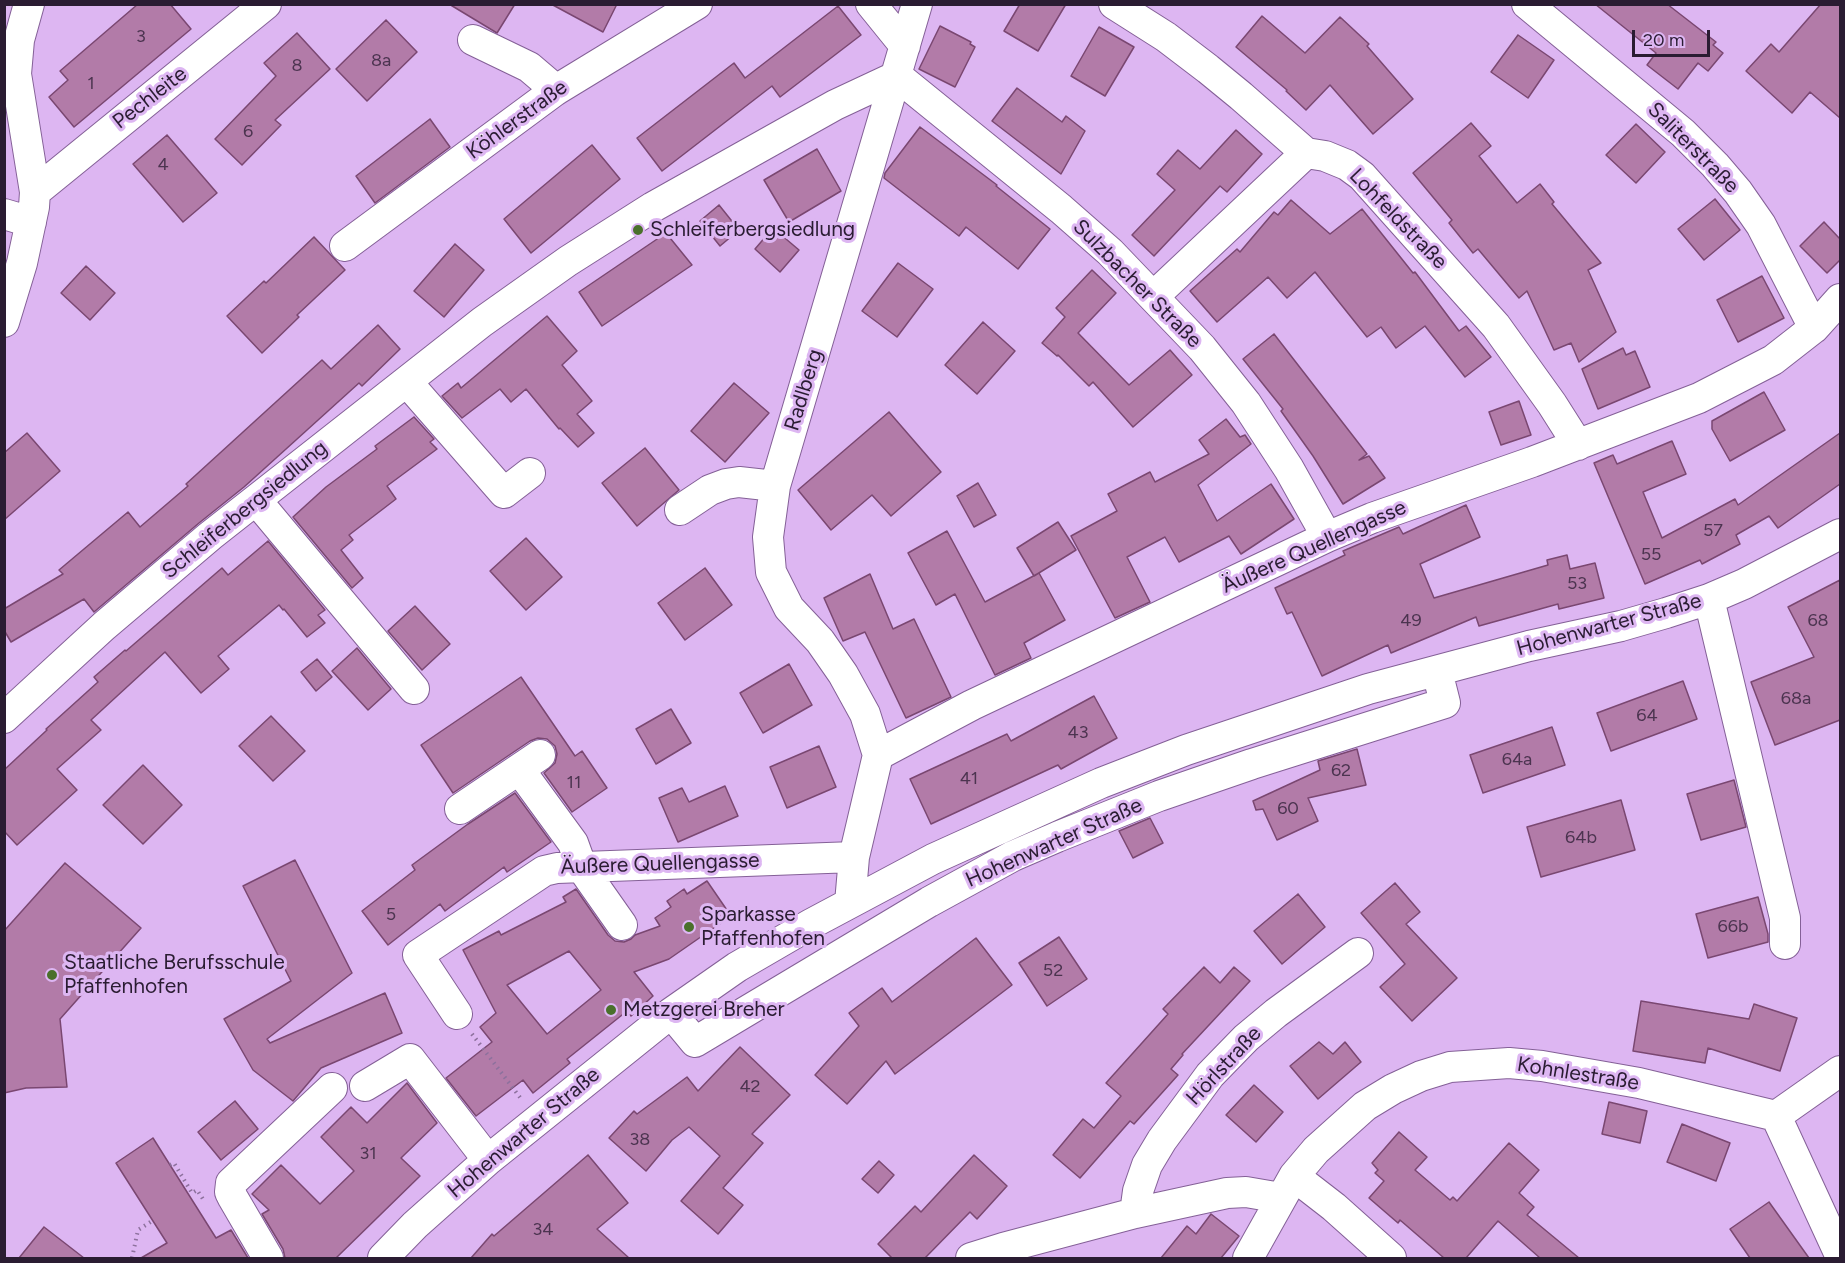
<!DOCTYPE html>
<meta charset="utf-8">
<style>
body{margin:0}
#map{position:relative;width:1845px;height:1263px;overflow:hidden;background:#ddb6f2;font-family:Figtree,sans-serif}
canvas{display:block}
.frame{position:absolute;inset:0;border:6px solid #2a1c32;pointer-events:none}
.scale{position:absolute;left:1632px;top:30px;width:78px;height:27px;box-sizing:border-box;border:3px solid #2a1c32;border-top:0;padding-left:8px;font-size:18px;line-height:21px;white-space:nowrap;color:#2a1c32;-webkit-text-stroke:4px #ddb6f2;paint-order:stroke}
</style>
<div id="map">
<canvas width="1845" height="1263"></canvas>
<div class="frame"></div>
<div class="scale">20 m</div>
</div>
<script>
const ctx = document.querySelector('canvas').getContext('2d');
ctx.lineJoin = 'round';
function paint(path, color) { ctx.fillStyle = color; ctx.fill(path, 'evenodd'); }
const poly = rows => new Path2D(rows.map(r => 'M' + r).join(''));
function stroke(path, color, width, dash) { ctx.strokeStyle = color; ctx.lineWidth = width; ctx.lineCap = dash ? 'butt' : 'round'; ctx.setLineDash(dash || []); ctx.stroke(path); }
function write(font, color, halo, rows, align = 'center') {
  ctx.font = font + ' Figtree,sans-serif'; ctx.lineWidth = 6; ctx.setLineDash([]); ctx.textBaseline = 'middle'; ctx.strokeStyle = halo; ctx.fillStyle = color; for (const [text, x, y, turn = 0] of rows) {
    ctx.save(); ctx.translate(x, y); ctx.rotate((+turn || 0) * Math.PI / 180); ctx.textAlign = isNaN(turn) ? turn : align; if (halo) ctx.strokeText(text, 0, 0); ctx.fillText(text, 0, 0); ctx.restore();
  }
}
const building = poly([
 [138,4,170,4,191,29,74,127,49,97,68,80,60,71,138,4],
 [449,4,515,4,497,33,449,4],
 [551,4,617,4,603,32,551,4],
 [1020,4,1066,4,1038,51,1004,31,1020,4],
 [1595,4,1667,4,1716,42,1713,45,1723,53,1708,71,1698,63,1678,89,1647,65,1656,53,1595,4],
 [1821,4,1840,4,1840,118,1810,92,1792,113,1746,71,1771,44,1779,52,1821,4],
 [838,6,861,35,780,97,772,86,662,171,637,138,734,63,745,78,838,6],
 [1262,16,1305,53,1340,17,1369,44,1367,46,1413,99,1373,134,1330,85,1306,110,1286,91,1287,90,1236,47,1262,16],
 [386,20,417,52,367,101,336,69,386,20],
 [940,26,971,42,970,44,975,47,955,87,919,69,940,26],
 [1099,27,1134,47,1105,96,1071,76,1099,27],
 [297,33,330,69,275,120,281,125,242,165,215,139,276,76,264,63,297,33],
 [1518,35,1554,60,1528,98,1491,72,1518,35],
 [1017,88,1062,122,1066,116,1085,131,1061,174,992,121,1017,88],
 [430,119,450,147,375,203,356,176,430,119],
 [1471,123,1491,146,1479,156,1517,203,1540,184,1554,202,1552,204,1601,263,1588,270,1616,332,1579,362,1571,343,1554,350,1527,291,1519,298,1478,249,1473,253,1449,223,1452,220,1413,173,1471,123],
 [1636,124,1665,152,1636,183,1606,155,1636,124],
 [920,127,997,185,996,186,1050,229,1018,269,966,227,959,236,884,178,885,173,920,127],
 [1236,130,1262,154,1227,192,1220,186,1154,256,1132,235,1175,190,1157,174,1178,150,1200,169,1236,130],
 [167,135,217,193,183,222,133,164,167,135],
 [592,145,620,179,531,253,504,219,592,145],
 [817,149,841,191,789,222,764,180,817,149],
 [1715,199,1740,230,1704,260,1678,229,1715,199],
 [1291,200,1330,234,1362,209,1413,273,1415,272,1459,331,1466,326,1491,357,1465,377,1425,326,1396,348,1381,327,1367,337,1315,272,1287,298,1268,277,1217,322,1190,291,1237,249,1240,252,1274,212,1278,215,1291,200],
 [719,205,739,230,720,246,700,221,719,205],
 [1824,222,1840,239,1840,260,1827,273,1800,246,1824,222],
 [773,228,799,250,780,272,755,249,773,228],
 [666,233,692,265,602,326,579,292,666,233],
 [314,237,345,270,297,315,299,317,262,353,227,316,264,281,266,283,314,237],
 [455,244,484,270,444,317,414,291,455,244],
 [898,263,933,289,897,337,862,311,898,263],
 [86,266,115,293,90,320,61,293,86,266],
 [1092,270,1116,293,1078,333,1129,385,1170,350,1192,375,1133,427,1093,382,1089,386,1058,355,1057,356,1042,343,1065,317,1056,308,1092,270],
 [1762,276,1784,318,1738,342,1717,300,1762,276],
 [547,316,577,351,562,365,592,401,577,414,594,433,578,447,560,428,559,429,526,389,511,402,500,389,462,418,442,396,458,383,461,388,547,316],
 [983,322,1015,351,977,394,945,365,983,322],
 [378,325,400,349,362,386,359,383,244,487,199,523,94,612,84,599,11,642,4,630,4,609,63,574,59,570,128,512,140,527,188,486,186,484,322,360,331,369,378,325],
 [1274,334,1367,454,1359,460,1369,456,1385,478,1343,504,1313,456,1281,411,1283,409,1243,359,1274,334],
 [1623,348,1626,355,1635,351,1650,387,1598,409,1582,369,1623,348],
 [734,383,769,413,725,462,691,431,734,383],
 [1764,392,1785,430,1730,461,1712,429,1712,421,1764,392],
 [1519,401,1531,435,1501,445,1489,412,1519,401],
 [889,412,941,472,891,516,872,495,831,530,798,490,889,412],
 [414,417,434,439,430,442,437,449,387,486,396,499,349,535,353,540,341,550,363,578,352,588,293,517,326,487,377,449,375,446,414,417],
 [1226,419,1240,437,1245,435,1251,444,1198,485,1217,521,1271,484,1294,519,1241,554,1229,536,1179,562,1165,537,1127,557,1150,602,1115,618,1071,536,1117,511,1108,494,1150,472,1155,482,1209,454,1199,440,1226,419],
 [27,433,60,471,4,520,4,453,27,433],
 [1840,433,1840,484,1778,528,1769,516,1736,535,1740,544,1702,564,1700,560,1645,584,1594,463,1613,455,1617,464,1672,441,1686,474,1643,492,1662,538,1735,499,1738,505,1840,433],
 [645,448,679,490,637,526,602,483,645,448],
 [978,483,996,515,974,527,957,496,978,483],
 [1466,505,1480,537,1420,564,1434,598,1548,565,1547,560,1567,555,1570,569,1595,563,1604,598,1559,609,1558,604,1479,626,1476,617,1391,653,1388,645,1322,676,1292,612,1287,614,1275,588,1345,555,1343,551,1399,527,1403,534,1466,505],
 [1058,522,1076,550,1034,576,1017,548,1058,522],
 [947,531,985,602,1039,573,1065,620,1024,643,1031,658,995,675,955,594,936,605,908,553,947,531],
 [526,538,562,577,526,610,490,571,526,538],
 [268,541,325,610,318,615,325,623,307,637,284,609,283,610,279,605,218,656,229,669,201,693,165,652,91,720,101,730,57,769,77,790,17,845,4,831,4,770,47,730,46,729,98,682,94,677,125,650,126,651,222,568,228,575,268,541],
 [705,568,732,605,685,640,658,603,705,568],
 [870,574,893,629,914,619,951,697,906,718,865,632,843,641,824,598,870,574],
 [1840,580,1840,720,1775,745,1751,682,1814,657,1788,607,1840,580],
 [415,606,450,644,422,670,388,631,415,606],
 [357,648,391,689,368,710,332,671,357,648],
 [317,659,332,677,316,691,301,672,317,659],
 [789,664,812,705,763,733,740,693,789,664],
 [521,677,575,756,582,751,607,788,572,812,544,773,555,763,557,754,555,746,547,739,538,738,530,741,453,793,421,745,521,677],
 [1683,681,1697,719,1611,751,1597,713,1683,681],
 [1094,696,1117,738,1061,769,1058,765,931,824,910,779,1007,734,1011,741,1094,696],
 [671,709,691,743,656,764,636,729,671,709],
 [271,716,305,751,273,781,239,746,271,716],
 [1552,727,1565,765,1483,793,1470,755,1552,727],
 [819,746,836,787,787,808,770,767,819,746],
 [1357,749,1366,785,1308,798,1318,821,1277,840,1263,809,1256,810,1253,801,1320,770,1318,761,1357,749],
 [143,765,182,805,143,844,103,805,143,765],
 [1734,780,1746,827,1701,840,1687,794,1734,780],
 [725,786,738,816,678,842,659,798,682,788,689,802,725,786],
 [515,793,551,842,507,872,504,867,445,911,440,904,388,945,362,911,415,870,412,865,468,824,515,793],
 [1621,800,1635,850,1541,877,1527,827,1621,800],
 [1150,818,1163,843,1133,858,1119,831,1150,818],
 [295,860,352,973,267,1039,270,1043,385,993,402,1033,321,1068,293,1101,253,1070,224,1019,291,981,243,886,295,860],
 [65,863,141,928,60,1019,67,1087,26,1088,4,1093,4,931,65,863],
 [707,881,731,916,669,959,634,972,653,996,631,1016,627,1011,567,1059,570,1063,533,1093,523,1080,476,1116,446,1078,492,1042,480,1027,496,1013,463,950,499,931,501,935,566,902,563,897,576,889,608,935,615,941,624,942,631,939,635,935,660,926,655,918,671,907,667,901,684,889,687,894,707,881],
 [569,951,601,990,547,1034,507,985,569,951],
 [1395,883,1420,912,1406,924,1457,978,1412,1021,1380,987,1405,964,1361,913,1395,883],
 [1298,894,1325,927,1282,964,1254,931,1298,894],
 [1758,897,1768,934,1768,942,1708,958,1696,914,1758,897],
 [1059,937,1087,979,1047,1006,1019,963,1059,937],
 [976,938,1012,985,895,1074,886,1061,847,1104,815,1075,859,1026,849,1013,882,988,892,1002,976,938],
 [1204,967,1220,983,1234,967,1250,981,1182,1054,1183,1055,1171,1069,1178,1075,1134,1124,1130,1121,1080,1178,1053,1155,1083,1119,1094,1128,1121,1096,1106,1083,1168,1014,1163,1009,1204,967],
 [1641,1001,1749,1019,1754,1004,1797,1018,1780,1071,1708,1048,1705,1063,1633,1051,1641,1001],
 [1319,1042,1333,1054,1345,1042,1361,1062,1318,1099,1290,1066,1319,1042],
 [740,1047,790,1095,752,1134,763,1143,723,1188,743,1205,718,1234,681,1201,720,1156,689,1127,672,1140,646,1171,609,1138,634,1111,637,1114,687,1077,698,1091,740,1047],
 [407,1083,437,1123,401,1158,420,1176,336,1258,285,1258,283,1249,262,1214,269,1210,252,1194,281,1165,320,1204,354,1171,321,1137,351,1107,367,1123,407,1083],
 [1254,1085,1283,1112,1256,1142,1226,1115,1254,1085],
 [235,1101,258,1129,221,1160,198,1132,235,1101],
 [1609,1102,1647,1111,1640,1143,1602,1134,1609,1102],
 [1682,1124,1730,1143,1716,1181,1667,1162,1682,1124],
 [1399,1132,1427,1157,1415,1170,1450,1200,1453,1197,1457,1201,1509,1143,1539,1170,1519,1193,1534,1207,1527,1215,1579,1258,1540,1258,1498,1221,1466,1258,1444,1258,1400,1220,1398,1223,1369,1198,1384,1181,1375,1173,1378,1170,1372,1163,1399,1132],
 [153,1138,216,1238,231,1230,248,1258,141,1258,167,1243,116,1163,153,1138],
 [588,1155,628,1203,597,1229,629,1258,471,1258,492,1234,494,1236,588,1155],
 [974,1155,1007,1186,977,1219,970,1212,925,1258,892,1258,878,1244,915,1206,921,1212,974,1155],
 [879,1161,894,1175,878,1193,862,1179,879,1161],
 [1769,1202,1809,1258,1750,1258,1730,1229,1769,1202],
 [1211,1214,1239,1236,1221,1258,1161,1258,1187,1226,1196,1234,1211,1214],
 [44,1227,84,1258,19,1258,44,1227]
]);
const path = poly([
 [472,1034,522,1100],
 [170,1165,174,1163,192,1193,197,1190,203,1199],
 [132,1258,138,1230,152,1221]
]);
const minor = poly([
 [871,4,905,46],
 [1114,4,1166,37,1208,69,1241,96,1306,153,1325,156,1347,165,1362,176,1496,326,1552,404,1578,445],
 [1527,4,1683,133,1715,165,1738,192,1761,225,1814,328],
 [473,40,529,67,556,90],
 [897,76,1061,209,1110,252,1202,348,1246,403,1289,469,1327,537],
 [35,192,266,4],
 [4,214,31,222],
 [345,246,556,90,697,4],
 [1154,296,1306,153],
 [4,322,22,263,34,207,35,192,16,74,19,40,29,4],
 [407,382,504,493,530,473],
 [256,500,414,689],
 [680,510,710,490,726,484,739,482,775,486],
 [1709,599,1785,918,1785,944],
 [4,718,104,626,210,536,482,322,568,261,653,207,835,105,897,76],
 [878,755,865,714,843,674,820,641,789,608,771,572,768,537,775,486,917,4],
 [519,769,573,843,582,868,622,925],
 [460,809,540,755],
 [850,903,854,857,878,755,972,705,1327,537,1372,518,1532,462,1699,398,1773,360,1814,328,1840,299],
 [671,1013,695,1042,929,902,1013,856,1057,837,1159,796,1252,764,1445,703,1437,671],
 [457,1014,418,955,544,871,557,868,854,857],
 [1840,1071,1776,1116,1840,1255],
 [365,1086,410,1059,488,1160],
 [1294,1176,1334,1207,1391,1258],
 [1135,1213,1227,1193,1246,1192,1281,1198],
 [268,1258,233,1198,230,1192,231,1183,332,1088],
 [383,1258,415,1225,488,1160,671,1013,737,967,811,924,933,859,1101,783,1186,750,1368,689,1529,646,1621,626,1666,613,1709,599,1744,584,1840,534],
 [971,1258,1003,1248,1135,1213,1138,1191,1147,1165,1162,1140,1210,1075,1246,1038,1276,1013,1358,953],
 [1248,1258,1294,1176,1316,1150,1365,1106,1393,1089,1421,1076,1450,1067,1509,1063,1542,1066,1639,1083,1776,1116]
]);
const markers = [
 [638,230,6,"#4a702b"],
 [689,927,6,"#4a702b"],
 [52,975,6,"#4a702b"],
 [611,1010,6,"#4a702b"]
];
const numberNames = [
 ["3",141,37],
 ["8a",381,61],
 ["8",297,66],
 ["1",91,84],
 ["6",248,132],
 ["4",163,165],
 ["57",1713,531],
 ["55",1651,555],
 ["53",1577,584],
 ["49",1411,621],
 ["68",1818,621],
 ["68a",1796,699],
 ["64",1647,716],
 ["43",1078,733],
 ["64a",1517,760],
 ["62",1341,771],
 ["41",969,779],
 ["11",574,783],
 ["60",1288,809],
 ["64b",1581,838],
 ["5",391,915],
 ["66b",1733,927],
 ["52",1053,971],
 ["42",750,1087],
 ["38",640,1140],
 ["31",368,1154],
 ["34",543,1230]
];
const streetNames = [
 ["Pechleite",150,98,-38],
 ["Köhlerstraße",517,120,-36],
 ["Saliterstraße",1693,148,45],
 ["Lohfeldstraße",1398,219,46],
 ["Sulzbacher Straße",1137,284,45],
 ["Radlberg",804,390,-73],
 ["Schleiferbergsiedlung",245,510,-39],
 ["Äußere Quellengasse",1314,547,-24],
 ["Hohenwarter Straße",1609,625,-15],
 ["Hohenwarter Straße",1054,843,-24],
 ["Äußere Quellengasse",660,864,-2],
 ["Hörlstraße",1224,1066,-47],
 ["Kohnlestraße",1578,1074,9],
 ["Hohenwarter Straße",524,1133,-40]
];
const poiNames = [
 ["Schleiferbergsiedlung",650,230],
 ["Sparkasse",701,915],
 ["Pfaffenhofen",701,939],
 ["Staatliche Berufsschule",64,963],
 ["Pfaffenhofen",64,987],
 ["Metzgerei Breher",623,1010]
];
paint(building, '#b27ba8');
stroke(building, '#7a4771', 1.5);
stroke(minor, '#846097', 32);
stroke(path, '#8d719d', 4, [1.5, 4.5]);
stroke(minor, '#fff', 30);
for (const [x, y, r, color] of markers) { const dot = new Path2D(); dot.arc(x, y, r, 0, 2 * Math.PI); ctx.fillStyle = color; ctx.fill(dot); stroke(dot, '#ddb6f2', 2); }
write('18px', '#4c3450', null, numberNames);
write('21px', '#2a1c32', '#ddb6f2', streetNames);
write('21px', '#2a1c32', '#ddb6f2', poiNames, 'left');
</script>
